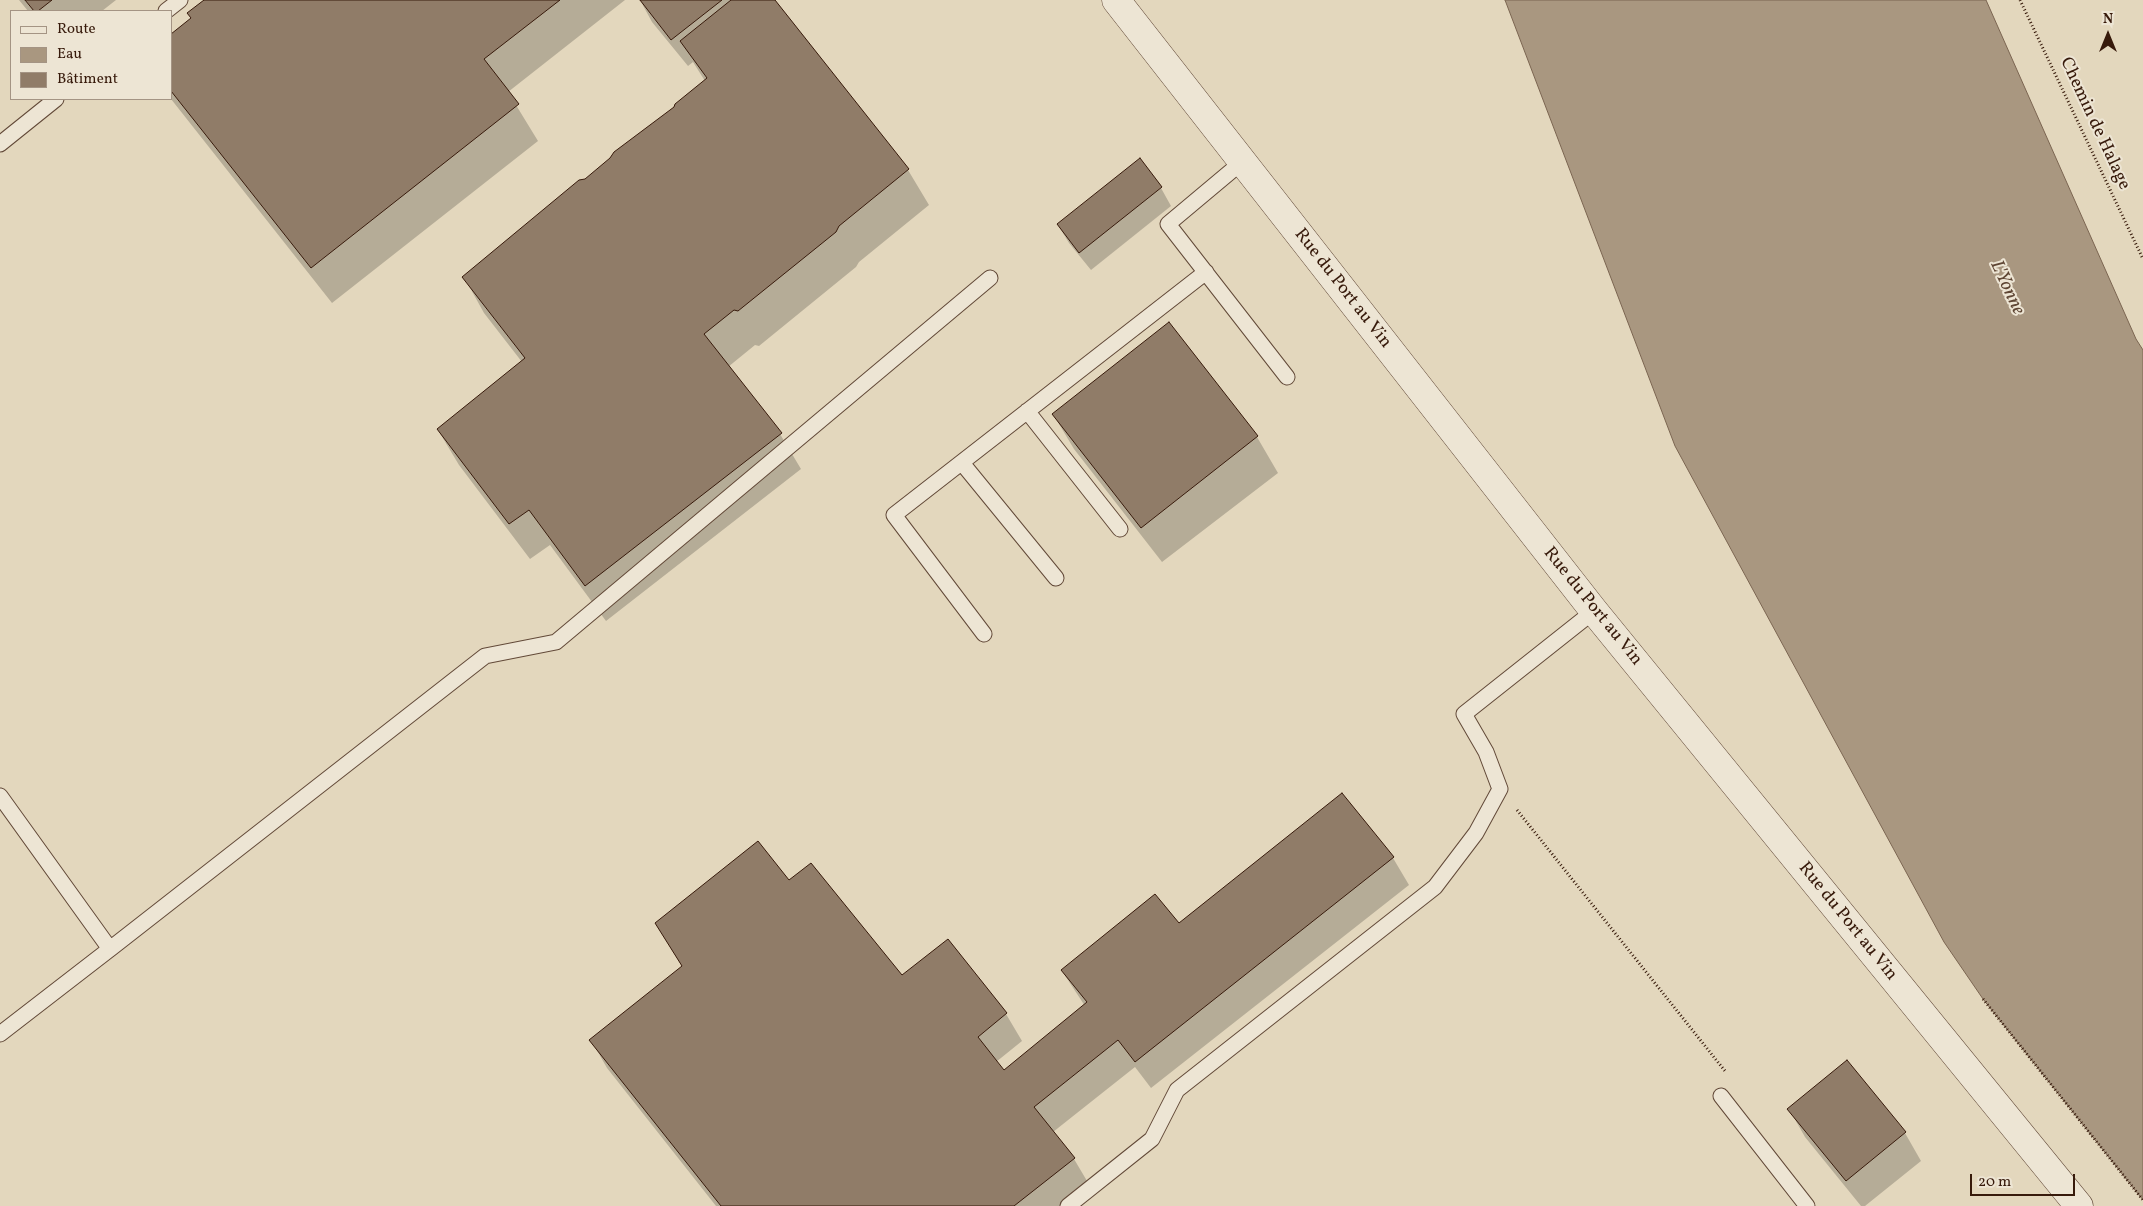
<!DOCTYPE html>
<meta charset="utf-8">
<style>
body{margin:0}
#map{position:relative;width:2143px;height:1206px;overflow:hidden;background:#e3d7bd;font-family:Vollkorn,serif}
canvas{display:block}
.legend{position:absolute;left:10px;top:10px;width:162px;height:90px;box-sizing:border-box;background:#ede5d4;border:1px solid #a49484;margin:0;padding:6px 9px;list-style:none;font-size:15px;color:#371a0b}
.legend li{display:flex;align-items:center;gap:10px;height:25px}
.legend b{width:25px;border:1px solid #a49484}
.north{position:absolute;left:2083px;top:10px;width:50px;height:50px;-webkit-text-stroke:4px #ede5d4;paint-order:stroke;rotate:0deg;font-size:14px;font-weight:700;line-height:20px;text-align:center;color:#371a0b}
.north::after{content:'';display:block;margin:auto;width:18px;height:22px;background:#371a0b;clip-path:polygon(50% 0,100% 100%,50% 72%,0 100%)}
.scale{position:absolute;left:1970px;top:1174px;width:105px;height:22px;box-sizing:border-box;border:2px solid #371a0b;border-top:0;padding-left:6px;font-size:15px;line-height:18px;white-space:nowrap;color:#371a0b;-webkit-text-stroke:4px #ede5d4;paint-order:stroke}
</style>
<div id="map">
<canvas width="2143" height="1206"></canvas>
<ul class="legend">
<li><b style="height:6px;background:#ede5d4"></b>Route</li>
<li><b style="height:14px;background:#a99780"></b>Eau</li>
<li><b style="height:14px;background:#907c68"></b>Bâtiment</li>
</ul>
<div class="north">N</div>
<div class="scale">20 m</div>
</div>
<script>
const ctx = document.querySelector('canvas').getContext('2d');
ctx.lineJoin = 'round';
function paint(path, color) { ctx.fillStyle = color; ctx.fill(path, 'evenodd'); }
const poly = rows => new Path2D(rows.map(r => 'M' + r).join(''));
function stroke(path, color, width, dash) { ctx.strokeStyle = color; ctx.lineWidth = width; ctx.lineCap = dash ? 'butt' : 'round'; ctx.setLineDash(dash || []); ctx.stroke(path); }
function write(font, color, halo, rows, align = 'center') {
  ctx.font = font + ' Vollkorn,serif'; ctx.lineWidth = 4; ctx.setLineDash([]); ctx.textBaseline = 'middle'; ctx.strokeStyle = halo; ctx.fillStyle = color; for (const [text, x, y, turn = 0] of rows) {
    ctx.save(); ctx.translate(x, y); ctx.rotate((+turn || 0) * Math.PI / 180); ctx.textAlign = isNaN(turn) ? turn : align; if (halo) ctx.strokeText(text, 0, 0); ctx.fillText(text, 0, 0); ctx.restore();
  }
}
const water = poly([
 [1505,0,1986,0,2136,339,2143,350,2143,1200,1983,999,1944,942,1675,446,1505,0]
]);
const shadow = poly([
 [19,0,116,0,102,11,28,11],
 [206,0,625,0,508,92,538,141,332,303,171,99,171,36,192,19,188,13],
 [640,0,773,0,908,170,929,205,859,262,856,267,759,346,755,345,728,367,780,434,801,469,606,621,550,545,530,559,459,465,438,430,522,362,484,313,464,277,675,108,705,81,693,62,688,66,652,22],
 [1161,188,1171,206,1091,270,1069,243,1058,225],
 [1169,324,1257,437,1278,473,1162,562,1074,449,1053,414],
 [1342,795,1393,858,1409,885,1151,1088,1135,1067,1053,1132,1074,1159,1090,1186,1065,1206,716,1206,607,1068,591,1040,683,968,656,924,789,882,902,977,947,940,1006,1014,1022,1041,996,1062,1004,1072,1085,1006,1062,971,1179,925],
 [1847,1062,1905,1133,1921,1161,1865,1206,1861,1206,1805,1137,1789,1109]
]);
const building = poly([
 [25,0,52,0,38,11,34,11,25,0],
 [204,0,560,0,484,59,519,104,311,268,171,91,171,34,191,18,187,13,204,0],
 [640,0,722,0,671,40,640,0],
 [731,0,775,0,909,169,839,226,836,232,738,311,734,310,704,334,782,433,585,586,529,510,509,524,437,429,525,358,462,277,579,180,585,179,610,158,614,152,674,107,675,104,707,78,680,41,731,0],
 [1140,158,1162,187,1079,253,1057,224,1140,158],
 [1169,322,1258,436,1141,528,1052,414,1169,322],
 [1342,793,1394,857,1135,1062,1118,1040,1034,1107,1075,1158,1014,1206,721,1206,589,1040,682,966,655,923,758,841,789,880,811,863,902,975,948,939,1007,1013,978,1037,1004,1070,1087,1002,1061,970,1155,894,1179,923,1342,793],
 [1847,1060,1906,1132,1846,1181,1787,1109,1847,1060]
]);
const path = poly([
 [2020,0,2143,259],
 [1517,810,1725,1071],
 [1983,999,2143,1200]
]);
const service = poly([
 [166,11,180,0],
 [0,144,56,99],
 [1242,162,1168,224,1287,377],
 [1027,411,1120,529],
 [962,463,1056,578],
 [984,634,894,515,1206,272],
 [0,796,110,949,485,656,556,642,990,278],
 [0,1034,110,949],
 [1721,1096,1807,1206],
 [1068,1206,1152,1139,1177,1090,1435,887,1476,833,1500,789,1486,752,1464,714,1594,611]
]);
const minor = poly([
 [1116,0,1594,611,2079,1206]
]);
const streetNames = [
 ["Chemin de Halage",2094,124,65],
 ["Rue du Port au Vin",1342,289,52],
 ["Rue du Port au Vin",1592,607,51],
 ["Rue du Port au Vin",1847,922,51]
];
const waterNames = [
 ["L'Yonne",2006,288,65]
];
paint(water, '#a99780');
stroke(water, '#7b6551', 1);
paint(shadow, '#0003');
paint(building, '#907c68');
stroke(building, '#371a0b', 1);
stroke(service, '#624938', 17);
stroke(minor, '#624938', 29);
stroke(path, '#371a0b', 3, [1, 2.5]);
stroke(service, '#ede5d4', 15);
stroke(minor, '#ede5d4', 28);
write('18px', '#371a0b', '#ede5d4', streetNames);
write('italic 19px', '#5f4634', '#ede5d4', waterNames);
</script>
